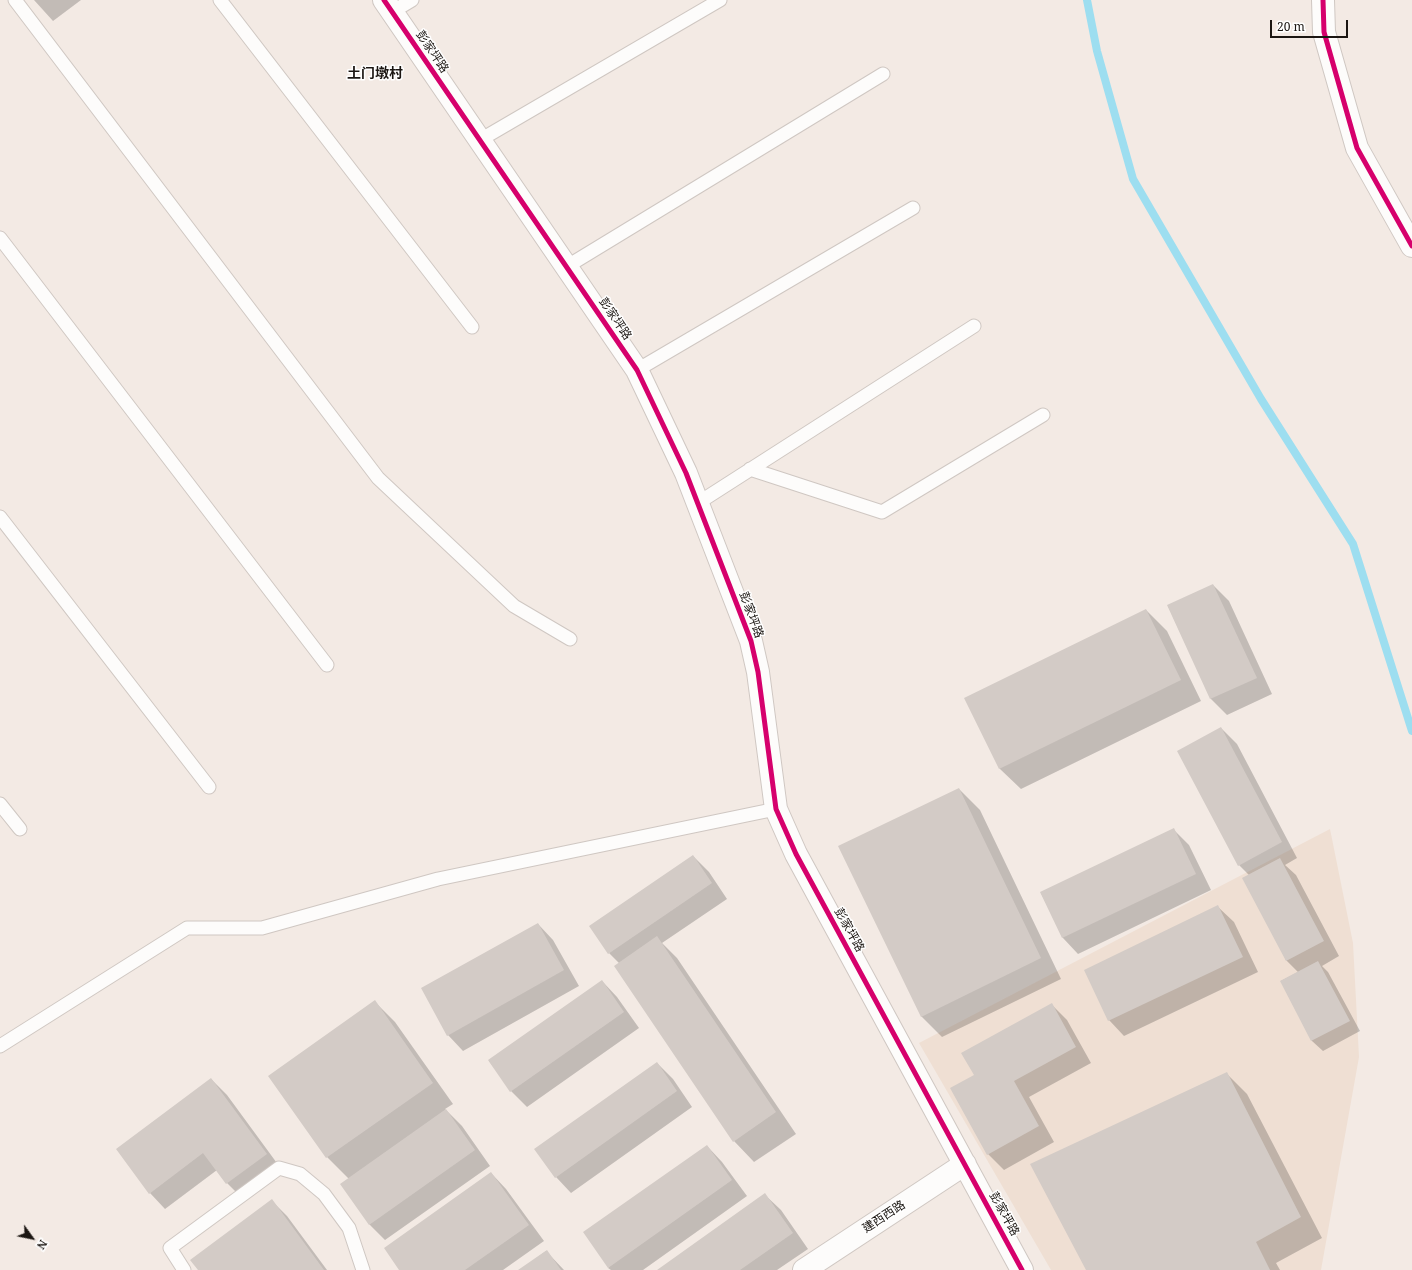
<!DOCTYPE html>
<meta charset="utf-8">
<style>
body{margin:0}
#map{position:relative;width:1412px;height:1270px;overflow:hidden;background:#f3eae4;font-family:"Noto Serif",serif}
canvas{display:block}
.north{position:absolute;left:12px;top:1218px;width:40px;height:40px;-webkit-text-stroke:3px #fff;paint-order:stroke;rotate:123deg;font-size:11px;font-weight:700;line-height:16px;text-align:center;color:#1b1612}
.north::after{content:'';display:block;margin:auto;width:14px;height:18px;background:#1b1612;clip-path:polygon(50% 0,100% 100%,50% 72%,0 100%)}
.scale{position:absolute;left:1270px;top:20px;width:78px;height:18px;box-sizing:border-box;border:2px solid #1b1612;border-top:0;padding-left:5px;font-size:12px;line-height:14px;white-space:nowrap;color:#1b1612;-webkit-text-stroke:3px #fff;paint-order:stroke}
</style>
<div id="map">
<canvas width="1412" height="1270"></canvas>
<div class="north">N</div>
<div class="scale">20 m</div>
</div>
<script>
const ctx = document.querySelector('canvas').getContext('2d');
ctx.lineJoin = 'round';
function paint(path, color) { ctx.fillStyle = color; ctx.fill(path, 'evenodd'); }
const poly = rows => new Path2D(rows.map(r => 'M' + r).join(''));
function stroke(path, color, width, dash) { ctx.strokeStyle = color; ctx.lineWidth = width; ctx.lineCap = dash ? 'butt' : 'round'; ctx.setLineDash(dash || []); ctx.stroke(path); }
function write(font, color, halo, rows, align = 'center') {
  ctx.font = font + ' "Noto Serif","Noto Sans SC",serif'; ctx.lineWidth = 3; ctx.setLineDash([]); ctx.textBaseline = 'middle'; ctx.strokeStyle = halo; ctx.fillStyle = color; for (const [text, x, y, turn = 0] of rows) {
    ctx.save(); ctx.translate(x, y); ctx.rotate((+turn || 0) * Math.PI / 180); ctx.textAlign = isNaN(turn) ? turn : align; if (halo) ctx.strokeText(text, 0, 0); ctx.fillText(text, 0, 0); ctx.restore();
  }
}
const built = poly([
 [1330,829,1353,943,1359,1057,1321,1270,1051,1270,919,1043]
]);
const shadow = poly([
 [34,0,81,0,53,21],
 [1213,585,1229,601,1272,694,1227,715,1211,699,1168,606],
 [1146,610,1167,631,1201,701,1021,789,1000,769,966,698],
 [1221,728,1237,744,1297,858,1285,865,1296,875,1339,956,1322,966,1328,972,1360,1031,1323,1051,1312,1041,1281,981,1298,972,1286,960,1249,875,1239,865],
 [959,789,980,810,1061,979,942,1037,921,1016],
 [1174,830,1189,845,1211,890,1078,954,1063,938,1041,893],
 [693,856,709,872,727,899,662,943,677,958,796,1134,754,1162,734,1141,619,963,609,953],
 [1218,907,1234,922,1258,972,1124,1036,1109,1020],
 [538,924,553,940,579,986,463,1051,448,1035],
 [602,981,617,997,639,1028,527,1107,511,1091,489,1061],
 [375,1002,395,1022,453,1104,445,1109,462,1126,490,1166,385,1240,370,1225,341,1184,349,1179,327,1157,270,1076],
 [1051,1004,1067,1020,1091,1063,1029,1097,1054,1142,1004,1170,988,1154,975,1075],
 [657,1063,673,1079,692,1107,571,1193,556,1177],
 [1226,1073,1247,1094,1322,1238,1276,1263,1280,1270,1087,1270],
 [211,1079,227,1095,282,1170,243,1199,227,1183,217,1170,165,1209,150,1193],
 [707,1146,722,1162,747,1196,643,1270,611,1270,608,1268],
 [491,1173,506,1189,544,1241,503,1270,401,1270],
 [765,1195,781,1210,808,1249,777,1270,659,1270],
 [272,1201,287,1216,327,1270,199,1270],
 [546,1251,564,1270,520,1270]
]);
const stream = poly([
 [1087,0,1097,51,1133,179,1261,399,1353,544,1412,731]
]);
const building = poly([
 [1213,584,1257,678,1210,699,1167,605],
 [1146,609,1181,680,999,769,964,698],
 [1221,727,1282,842,1238,866,1177,751],
 [959,788,1041,958,921,1017,838,846],
 [1174,828,1196,874,1062,938,1040,892],
 [693,855,712,883,608,954,589,926],
 [1280,858,1324,941,1286,961,1242,878],
 [1218,905,1243,957,1108,1021,1084,970],
 [538,923,564,970,447,1036,421,988],
 [657,936,776,1112,733,1142,614,966],
 [1318,961,1350,1021,1311,1041,1280,981],
 [602,980,624,1012,510,1092,488,1060],
 [375,1000,433,1083,326,1158,268,1076],
 [1052,1003,1076,1047,1014,1081,1039,1126,987,1155,950,1088,974,1075,961,1053],
 [657,1062,677,1091,555,1178,534,1149],
 [1227,1072,1301,1217,1256,1242,1270,1270,1086,1270,1030,1164],
 [211,1078,267,1154,226,1184,203,1153,149,1194,116,1149],
 [446,1109,475,1150,369,1225,340,1184],
 [707,1145,732,1180,608,1268,583,1232],
 [491,1172,529,1225,465,1270,399,1270,384,1248],
 [765,1193,793,1233,740,1270,657,1270],
 [272,1199,324,1270,198,1270,190,1260],
 [547,1250,561,1270,518,1270]
]);
const service = poly([
 [15,0,378,478,514,606,570,639],
 [220,0,472,327],
 [392,12,412,0],
 [480,140,720,0],
 [0,238,327,665],
 [566,267,883,74],
 [637,370,913,208],
 [750,469,882,512,1043,415],
 [698,503,974,326],
 [0,517,209,787],
 [0,804,20,829],
 [0,1046,187,928,262,928,438,879,776,809],
 [184,1270,170,1248,279,1168,300,1174,324,1194,349,1228,363,1270]
]);
const minor = poly([
 [1323,0,1324,32,1357,148,1412,246]
]);
const tertiary = poly([
 [384,0,637,370,686,473,751,641,758,672,776,809,796,854,1022,1270],
 [804,1270,965,1164]
]);
const cycleway = poly([
 [384,0,637,370,686,473,751,641,758,672,776,809,796,854,1022,1270],
 [1323,0,1324,32,1357,148,1412,246]
]);
const streetNames = [
 ["彭家坪路",432,52,56],
 ["彭家坪路",615,319,56],
 ["彭家坪路",751,615,70],
 ["彭家坪路",849,930,61],
 ["彭家坪路",1004,1214,61],
 ["建西西路",884,1217,-33]
];
const quarterNames = [
 ["土门墩村",375,74]
];
paint(built, '#efdfd3');
paint(shadow, '#0003');
stroke(stream, '#9ddef0', 8);
paint(building, '#d3cbc6');
stroke(service, '#cfc7c2', 15);
stroke(minor, '#cfc7c2', 24);
stroke(tertiary, '#cfc7c2', 24);
stroke(service, '#fdfcfb', 13);
stroke(minor, '#fdfcfb', 22);
stroke(tertiary, '#fdfcfb', 22);
stroke(cycleway, '#d6006c', 5);
write('12px', '#1b1612', '#fff', streetNames);
write('bold 14px', '#1b1612', '#fff', quarterNames);
</script>
